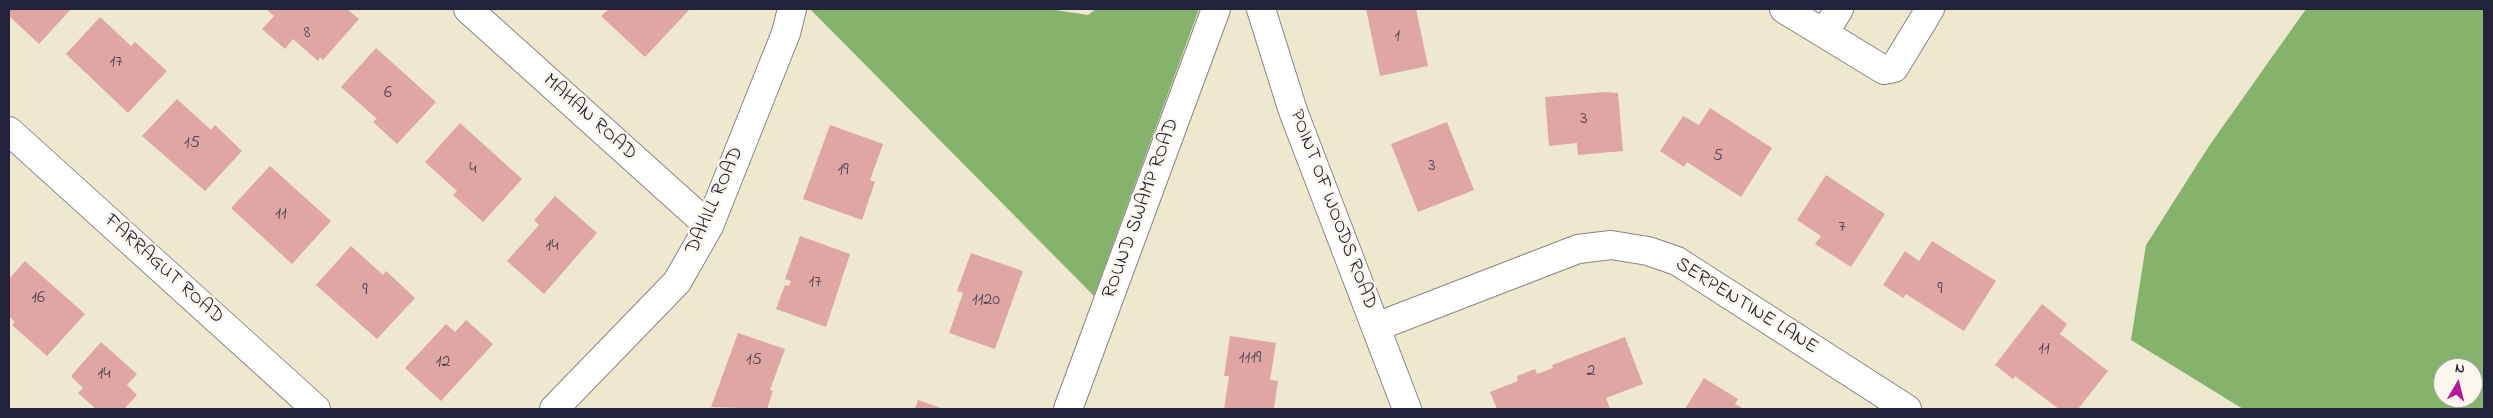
<!DOCTYPE html>
<style>
body{margin:0}
#map{position:relative;width:2493px;height:418px;overflow:hidden;background:#eee9ce;font-family:"Indie Flower",sans-serif}
canvas{display:block}
.frame{position:absolute;inset:0;border:10px solid #22223b;pointer-events:none}
.north{position:absolute;left:2433px;top:358px;width:50px;height:50px;box-sizing:border-box;background:#fbf7ec;border:1px solid #a4a2a5;border-radius:50%;rotate:8deg;font-size:14px;font-weight:700;line-height:20px;text-align:center;color:#22223b}
.north::after{content:'';display:block;margin:auto;width:18px;height:22px;background:#b5179e;clip-path:polygon(50% 0,100% 100%,50% 72%,0 100%)}
</style>
<div id="map">
<canvas width="2493" height="418"></canvas>
<div class="frame"></div>
<div class="north">N</div>
</div>
<script>
const ctx = document.querySelector('canvas').getContext('2d');
ctx.lineJoin = 'round';
function paint(path, color) { ctx.fillStyle = color; ctx.fill(path, 'evenodd'); }
const poly = rows => new Path2D(rows.map(r => 'M' + r).join(''));
function stroke(path, color, width, dash) { ctx.strokeStyle = color; ctx.lineWidth = width; ctx.lineCap = dash ? 'butt' : 'round'; ctx.setLineDash(dash || []); ctx.stroke(path); }
function write(font, color, halo, rows, align = 'center') {
  ctx.font = font + ' "Indie Flower",sans-serif'; ctx.lineWidth = 5; ctx.setLineDash([]); ctx.textBaseline = 'middle'; ctx.strokeStyle = halo; ctx.fillStyle = color; for (const [text, x, y, turn = 0] of rows) {
    ctx.save(); ctx.translate(x, y); ctx.rotate((+turn || 0) * Math.PI / 180); ctx.textAlign = isNaN(turn) ? turn : align; if (halo) ctx.strokeText(text, 0, 0); ctx.fillText(text, 0, 0); ctx.restore();
  }
}
const forest = poly([
 [810,9,1049,9,1088,15,1096,9,1199,9,1094,296],
 [2306,9,2484,9,2484,409,2243,409,2131,340,2146,245,2209,146],
 [2443,368,2473,368,2473,398,2443,398]
]);
const building = poly([
 [9,9,71,9,39,44,9,16],
 [266,9,347,9,359,19,323,60,320,57,318,61,293,39,285,49,262,29,274,16],
 [609,9,690,9,645,57,601,16],
 [1366,9,1416,9,1428,66,1380,76],
 [100,17,131,46,135,42,167,71,128,113,66,54],
 [376,48,436,102,397,144,373,122,377,119,341,87],
 [1605,92,1618,93,1623,151,1578,155,1577,143,1549,146,1545,97],
 [177,99,211,130,215,125,242,151,205,191,142,136],
 [1710,108,1772,148,1741,197,1687,162,1684,167,1660,151,1683,116,1699,125],
 [1447,122,1474,190,1418,212,1391,144],
 [460,123,522,179,483,222,453,195,457,191,425,162],
 [830,125,883,144,870,180,875,182,862,220,803,199],
 [270,166,331,221,292,264,231,208],
 [1826,175,1885,214,1851,267,1815,244,1821,236,1797,220],
 [555,196,597,233,544,294,507,261,539,225,534,220],
 [800,236,850,254,826,327,776,309,785,285,789,286,791,281,785,279],
 [1932,241,1996,281,1964,331,1906,294,1903,298,1883,285,1905,251,1919,261],
 [351,246,383,275,386,271,415,298,377,339,316,285],
 [971,253,1023,271,995,349,949,333,963,293,957,291],
 [25,261,85,314,47,356,12,325,15,322,9,316,9,279],
 [2042,304,2067,324,2060,334,2108,371,2078,409,2059,409,2015,376,2013,379,1995,365],
 [466,320,493,344,441,401,405,368,446,324,455,332],
 [738,333,785,349,770,390,773,391,767,409,711,407],
 [1230,336,1276,343,1270,380,1278,381,1274,408,1278,409,1224,409,1229,376,1224,376],
 [1625,337,1643,384,1606,398,1610,409,1497,409,1490,392,1518,381,1517,376,1535,369,1537,374,1553,368,1552,365],
 [101,342,137,374,127,385,137,395,124,409,96,409,78,393,83,388,71,376],
 [1704,378,1738,399,1735,404,1744,409,1685,409],
 [918,400,944,409,915,409]
]);
const minor = poly([
 [468,9,709,226],
 [1261,9,1293,111,1407,409],
 [1784,9,1884,70,1894,68,1930,9],
 [1824,33,1839,9],
 [9,131,316,409],
 [1376,327,1578,249,1611,245,1648,251,1677,261,1907,409],
 [554,409,677,282,709,226,786,33,792,9]
]);
const major = poly([
 [1068,409,1216,9]
]);
const numberNames = [
 ["8",307,34],
 ["1",1397,37],
 ["17",116,63],
 ["6",388,94],
 ["3",1584,120],
 ["15",192,144],
 ["5",1718,157],
 ["3",1432,167],
 ["4",473,170],
 ["19",843,171],
 ["11",281,215],
 ["7",1842,228],
 ["14",552,247],
 ["17",815,283],
 ["9",1940,290],
 ["9",365,291],
 ["16",38,299],
 ["1120",986,301],
 ["11",2044,350],
 ["1119",1250,359],
 ["15",754,361],
 ["12",443,363],
 ["2",1591,372],
 ["14",104,375]
];
const streetNames = [
 ["MAHAN ROAD",589,118,42],
 ["DAHILL ROAD",716,201,-66],
 ["ROUND SWAMP ROAD",1142,209,-70],
 ["POINT OF WOODS ROAD",1332,210,69],
 ["FARRAGUT ROAD",163,270,42],
 ["SERPENTINE LANE",1746,307,32]
];
paint(forest, '#86b36c');
paint(building, '#dfa6a3');
stroke(minor, '#888684', 30);
stroke(major, '#888684', 30);
stroke(minor, '#fff', 28);
stroke(major, '#fff', 28);
write('18px', '#514355', null, numberNames);
write('20px', '#22223b', '#fbf7ec', streetNames);
</script>
